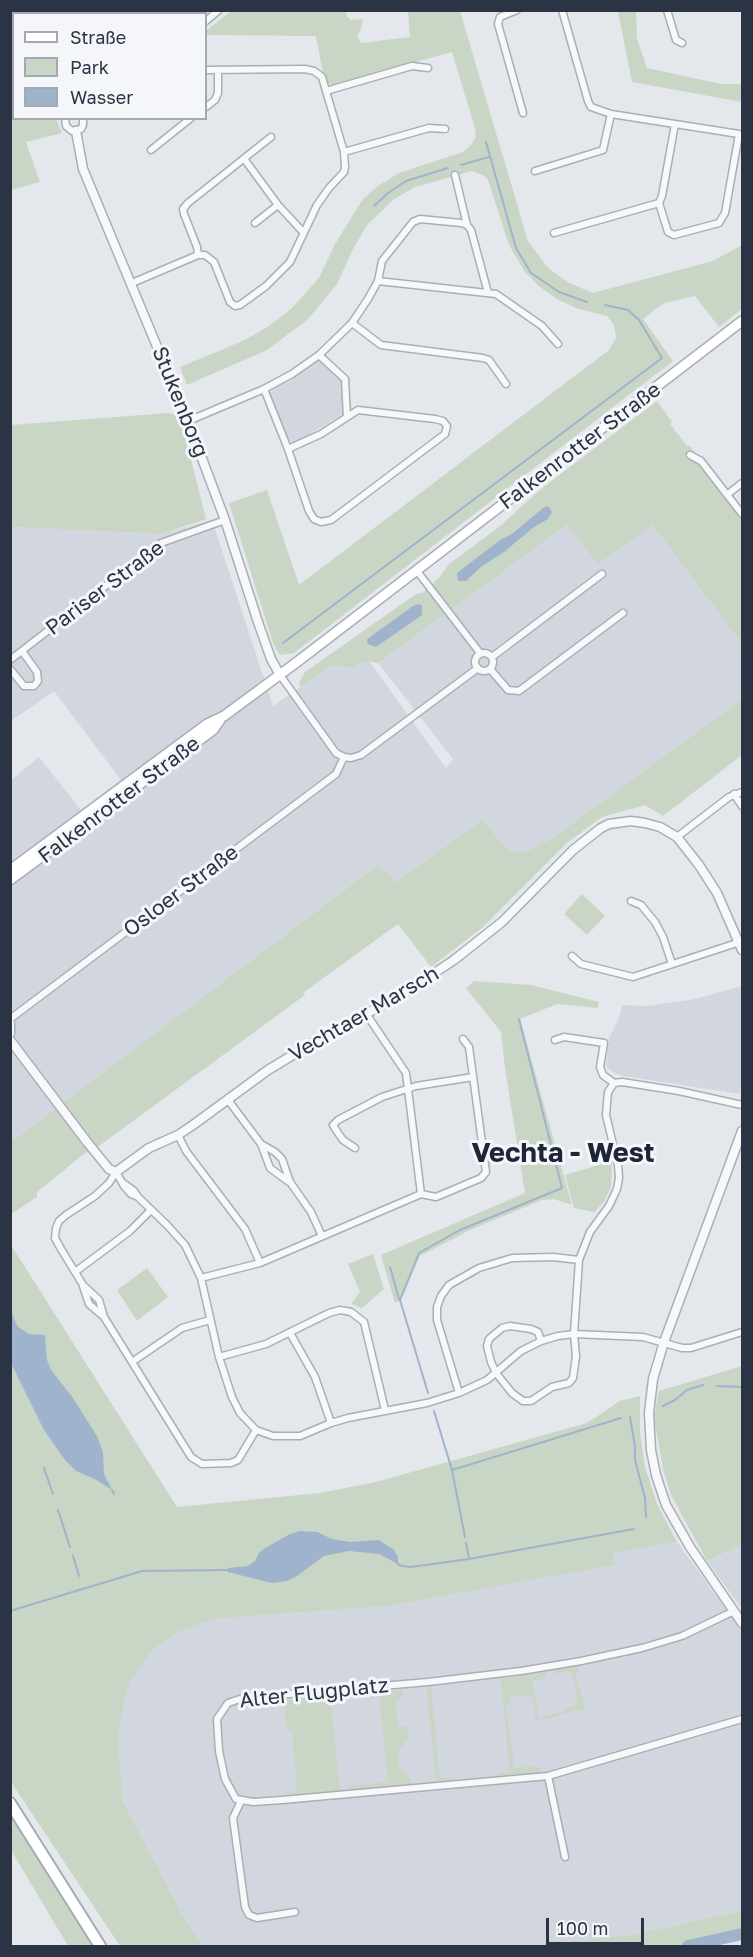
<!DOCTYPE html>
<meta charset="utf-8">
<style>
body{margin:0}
#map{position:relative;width:753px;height:1957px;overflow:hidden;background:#e4e7ec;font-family:"Golos Text",sans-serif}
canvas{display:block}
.frame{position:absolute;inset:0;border:12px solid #2b3445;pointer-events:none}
.legend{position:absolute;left:12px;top:12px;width:195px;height:108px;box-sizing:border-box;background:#f4f6f9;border:2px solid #a4a8b1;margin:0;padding:8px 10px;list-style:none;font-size:18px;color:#2b3445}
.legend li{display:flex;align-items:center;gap:12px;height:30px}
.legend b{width:30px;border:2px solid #a4a8b1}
.scale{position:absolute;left:546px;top:1918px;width:98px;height:27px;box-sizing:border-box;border:3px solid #2b3445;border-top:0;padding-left:8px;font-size:18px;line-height:21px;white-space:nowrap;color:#2b3445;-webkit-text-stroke:4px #f4f6f9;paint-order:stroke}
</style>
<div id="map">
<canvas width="753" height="1957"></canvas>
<div class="frame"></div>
<ul class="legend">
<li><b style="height:8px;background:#fff"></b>Straße</li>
<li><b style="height:16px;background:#c9d6c5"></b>Park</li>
<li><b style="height:16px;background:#9fb4cc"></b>Wasser</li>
</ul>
<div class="scale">100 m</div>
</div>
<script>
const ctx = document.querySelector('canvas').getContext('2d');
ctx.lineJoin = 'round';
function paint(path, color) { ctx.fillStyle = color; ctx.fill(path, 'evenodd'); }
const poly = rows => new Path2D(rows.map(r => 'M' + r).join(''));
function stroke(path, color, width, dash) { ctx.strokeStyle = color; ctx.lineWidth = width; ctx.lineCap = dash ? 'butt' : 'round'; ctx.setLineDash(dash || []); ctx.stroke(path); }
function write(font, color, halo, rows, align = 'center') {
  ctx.font = font + ' "Golos Text",sans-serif'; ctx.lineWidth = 6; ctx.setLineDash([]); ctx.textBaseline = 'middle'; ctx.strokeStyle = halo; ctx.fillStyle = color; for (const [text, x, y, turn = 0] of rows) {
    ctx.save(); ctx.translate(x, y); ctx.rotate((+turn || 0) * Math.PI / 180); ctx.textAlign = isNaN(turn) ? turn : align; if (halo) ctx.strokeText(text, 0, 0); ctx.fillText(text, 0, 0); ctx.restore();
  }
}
const built = poly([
 [321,359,340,375,343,382,344,413,297,442,293,443,286,437,270,394,274,388,289,382],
 [212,520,273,706,332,665,353,668,366,661,369,661,446,768,453,759,378,663,567,525,651,524,742,644,742,699,551,839,525,852,509,852,483,819,396,882,379,864,11,1142,11,780,39,757,81,810,121,780,54,691,11,721,11,527,162,534],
 [742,986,742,1081,740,1094,623,1076,614,1073,606,1067,609,1038,620,1016,622,1005,648,1006,695,999],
 [677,1542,742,1631,742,1911,630,1935,527,1946,203,1946,181,1912,123,1801,118,1733,126,1694,133,1677,154,1649,179,1632,212,1619,388,1606,614,1565,613,1553],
 [742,1545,742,1609,707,1561]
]);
const green = poly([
 [430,10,460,11,528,241,548,268,569,283,593,293,713,261,742,245,742,309,719,327,695,296,664,303,643,319,673,361,294,653,281,655,277,651,273,643,229,503,267,490,299,585,609,350,616,338,614,325,607,316,576,308,557,299,540,287,525,272,509,245,488,180,483,175,472,171,415,187,393,200,367,225,354,247,337,284,308,319,267,350,187,385,180,367,245,340,269,326,291,309,319,278,335,244,363,199,378,186,399,173,463,152,471,145,476,137,475,128,452,52,332,85,328,83,323,73,316,36,206,35,206,31,231,11,345,11,347,16,351,20,363,19,361,29,357,36,361,43,410,37,408,12],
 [618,11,636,11,637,39,647,68,721,84,742,84,742,102,632,82],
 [13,111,14,118,56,119,62,133,26,142,40,182,11,190,10,112],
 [657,401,672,422,670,424,687,446,690,446,742,520,742,644,652,525,598,564,567,525,378,663,366,661,353,668,332,665,301,687,299,683,305,672,416,594,422,593,439,578,449,564,499,527,541,489],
 [168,413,176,415,181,420,206,519,162,534,11,527,11,425],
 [742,699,742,755,663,816,645,805,602,817,568,842,483,927,431,967,398,924,304,992,305,995,99,1146,85,1153,37,1192,37,1197,11,1214,11,1142,379,864,396,882,483,819,509,852,525,852,551,839],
 [582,894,605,916,587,935,564,914],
 [474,981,531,985,599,1002,597,1008,557,1004,520,1019,572,1205,554,1199,542,1200,470,1230,420,1256,401,1300,395,1303,381,1255,525,1193,505,1068,501,1032,466,988],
 [612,1161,611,1187,604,1202,594,1212,574,1208,565,1175],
 [11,1245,177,1507,320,1493,376,1482,587,1423,620,1401,640,1396,640,1433,645,1467,657,1504,677,1542,613,1553,615,1565,388,1606,212,1619,179,1632,154,1649,133,1677,126,1694,118,1733,123,1801,181,1912,203,1946,120,1946,11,1782],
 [373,1254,384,1289,362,1308,351,1304,360,1292,348,1264],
 [147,1268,168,1297,137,1321,117,1290],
 [742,1366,742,1545,707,1561,671,1495,663,1469,654,1418,659,1391],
 [578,1665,580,1671,575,1673,585,1708,542,1720,542,1717,558,1713,577,1704,576,1687,571,1671,554,1674,554,1670],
 [545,1672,547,1673,546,1676,537,1681,532,1679,539,1720,536,1721,532,1695,510,1697,511,1705,506,1706,514,1766,516,1768,535,1766,540,1768,541,1772,495,1776,493,1774,510,1772,501,1679],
 [431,1684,440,1778,455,1777,455,1780,437,1781,435,1778,427,1690],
 [402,1690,402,1698,396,1699,398,1726,407,1725,408,1737,398,1752,399,1767,412,1781,411,1784,351,1790,348,1786,388,1782,379,1693],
 [330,1697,340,1789,338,1791,287,1795,285,1793,297,1791,292,1731,287,1731,284,1701],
 [11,1815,93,1946,68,1946,11,1850],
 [742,1911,742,1940,714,1946,527,1946,630,1935]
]);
const water = poly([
 [548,506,552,512,548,519,534,527,504,552,482,566,466,581,458,581,457,573,500,540,512,534,543,508],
 [418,604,422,605,422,615,376,647,368,644,367,640,370,637,413,606],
 [11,1312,18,1327,29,1334,45,1335,47,1360,51,1370,73,1398,98,1438,103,1453,104,1474,112,1490,95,1479,76,1471,65,1460,44,1430,11,1363],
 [300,1531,317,1532,332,1539,350,1542,379,1540,394,1550,398,1557,398,1564,379,1554,349,1551,324,1556,297,1576,287,1581,271,1583,228,1572,228,1568,248,1566,255,1561,259,1553,265,1548,290,1534]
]);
const stream = poly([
 [486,142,516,248,531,273,559,292,587,302],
 [461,165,489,157],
 [374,206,388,193,406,181,448,168],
 [283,643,662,358,639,320,628,310,605,305],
 [390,1267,399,1299],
 [717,1386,742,1387],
 [428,1393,400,1300,419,1253,460,1230,562,1188,519,1019],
 [663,1406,675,1400,687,1390,703,1385],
 [434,1411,452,1470,465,1537],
 [630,1417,635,1447,635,1460,645,1498,646,1517],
 [44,1468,53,1494],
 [452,1470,621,1418],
 [112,1490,114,1494],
 [58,1510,70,1547],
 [466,1543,469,1558],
 [73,1556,79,1576],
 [398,1564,402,1566,411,1567,469,1559,634,1529],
 [10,1611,142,1571,228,1570]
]);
const river = poly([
 [688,1946,742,1934]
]);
const minor = poly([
 [17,10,18,14],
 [62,10,64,14],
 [517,10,500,17,498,24,523,113],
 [562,10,588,101,591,107,611,114,739,134,725,213,719,223,674,235,668,232,659,203],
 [667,10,676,40,682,43],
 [135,14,135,10],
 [206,21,219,10],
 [326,91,412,66,428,68],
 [206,107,215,100,218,93,218,70],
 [65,118,66,126,72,131,81,129,83,125,83,118],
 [151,150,191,118],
 [344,152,429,128,445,129],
 [245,160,278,205,303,232],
 [535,171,603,150,611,114],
 [455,175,467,225],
 [255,223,278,205],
 [554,233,659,203,662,196,675,124],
 [198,255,197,247,184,214,183,209,188,203,271,137],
 [378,281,382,261,413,222,420,219,461,223,467,225,471,230,488,293],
 [132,283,198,255,205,255,214,262,230,302,235,306,240,305,266,286,290,262,317,205,329,188,344,172,345,167,344,152,326,91,322,77,314,71,305,69,206,70],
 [352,323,381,345,483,358,489,360,506,384],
 [319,355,345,379,347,417],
 [264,389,288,449,309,511,314,519,321,522,331,520,445,434,447,426,443,421,435,419,358,410,321,434,288,449],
 [188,421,264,389,292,374,319,355,352,323,368,299,378,281,496,294,542,326,558,344],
 [690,455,701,461,742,514],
 [728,494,742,483],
 [417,571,480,653],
 '475 662a9 9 0 1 1 18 0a9 9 0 1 1-18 0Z',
 [492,657,602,574],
 [10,660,161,543,225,520],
 [10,669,24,686,34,686,38,681,37,672,22,651],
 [490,669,508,690,519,691,623,613],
 [280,675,336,753,344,757,351,758,361,755,478,668],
 [734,794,742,806],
 [677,837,729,797,742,792],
 [631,901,641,905,655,922,663,937,672,964],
 [572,956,581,964,633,977,740,942],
 [10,1019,336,774,344,757],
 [555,1040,564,1037,604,1043,600,1067,603,1075,614,1083,622,1082,679,1091,742,1105],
 [228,1100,261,1144,270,1168,289,1182],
 [178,1135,186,1151,245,1229,260,1263],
 [261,1144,275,1152,282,1159,290,1182,311,1212,322,1236],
 [355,1148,343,1140,336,1130,333,1125,338,1120,382,1097,416,1086,473,1077],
 [123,1183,134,1191,138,1197,167,1225,185,1245,201,1278,219,1357,232,1397,240,1413,256,1430,273,1436,300,1436,331,1423,348,1418,427,1403,459,1393,487,1380,521,1351,541,1341,558,1336,574,1334,643,1337,682,1348,691,1348,742,1332],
 [421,1194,436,1197,481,1178,486,1172,469,1047,463,1039],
 [136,1196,131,1194,124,1186,116,1172,109,1183,95,1196,66,1215,59,1221,56,1228,55,1238,61,1249,83,1285,99,1300,104,1317,191,1457,202,1464,231,1463,238,1460,256,1430],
 [75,1272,130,1231,151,1210],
 [201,1278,260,1263,421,1194,406,1073,367,1015],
 [83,1286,89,1304,103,1316],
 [290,1333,315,1377,331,1423],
 [541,1341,538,1332,531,1329,510,1326,502,1328,489,1339,487,1346,491,1362,496,1373,512,1393,523,1401,531,1401,552,1387,569,1383,573,1378,576,1356,574,1334,579,1260,590,1232,609,1206,617,1189,619,1178,618,1165,606,1115,608,1092,614,1083],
 [219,1357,266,1344,329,1313,340,1310,351,1312,364,1322,385,1410],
 [132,1362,182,1328,210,1320],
 [459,1393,437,1320,437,1307,441,1296,449,1285,479,1268,512,1258,553,1257,579,1260],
 [734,1611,682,1636,642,1648,581,1661,521,1671,428,1682,243,1698,228,1703,217,1719,219,1751,225,1779,236,1799,253,1802,282,1800,548,1776,742,1719],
 [548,1776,565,1857],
 [241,1801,233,1818,245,1907,249,1915,257,1918,295,1912]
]);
const tertiary = poly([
 [76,131,83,169,188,421,225,520,258,622,271,659,280,675],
 [10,1023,10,1033],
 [10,1040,87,1142,109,1169,116,1172,149,1148,178,1135,193,1125,268,1070,321,1038,401,995,454,960,502,922,573,850,601,828,609,824,631,821,645,823,660,827,677,837,699,865,717,893,742,950],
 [742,1131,664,1342,653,1379,649,1413,651,1450,656,1475,666,1505,690,1547,742,1623]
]);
const secondary = poly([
 [10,870,207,724,224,716,297,662,742,321],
 [10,880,213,730,220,720]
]);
const primary = poly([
 [10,1803,100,1946]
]);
const streetNames = [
 ["Stukenborg",180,402,68],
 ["Falkenrotter Straße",580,446,-37],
 ["Pariser Straße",105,588,-37],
 ["Falkenrotter Straße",119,800,-37],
 ["Osloer Straße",181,891,-37],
 ["Vechtaer Marsch",364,1014,-30],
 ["Alter Flugplatz",314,1693,-6]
];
const districtNames = [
 ["Vechta - West",563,1153]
];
paint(built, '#d2d6de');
paint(green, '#c9d6c5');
paint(water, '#9fb4cc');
stroke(stream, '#9fb4cc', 2);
stroke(river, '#9fb4cc', 12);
stroke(minor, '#a9aeb7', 9);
stroke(tertiary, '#a9aeb7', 11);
stroke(secondary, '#a9aeb7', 12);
stroke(primary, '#a3abb8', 14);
stroke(minor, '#f7f8fa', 6);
stroke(tertiary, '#f7f8fa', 8);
stroke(secondary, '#fff', 9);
stroke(primary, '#fff', 10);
write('21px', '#2b3445', '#f4f6f9', streetNames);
write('bold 27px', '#1d2536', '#f4f6f9', districtNames);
</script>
